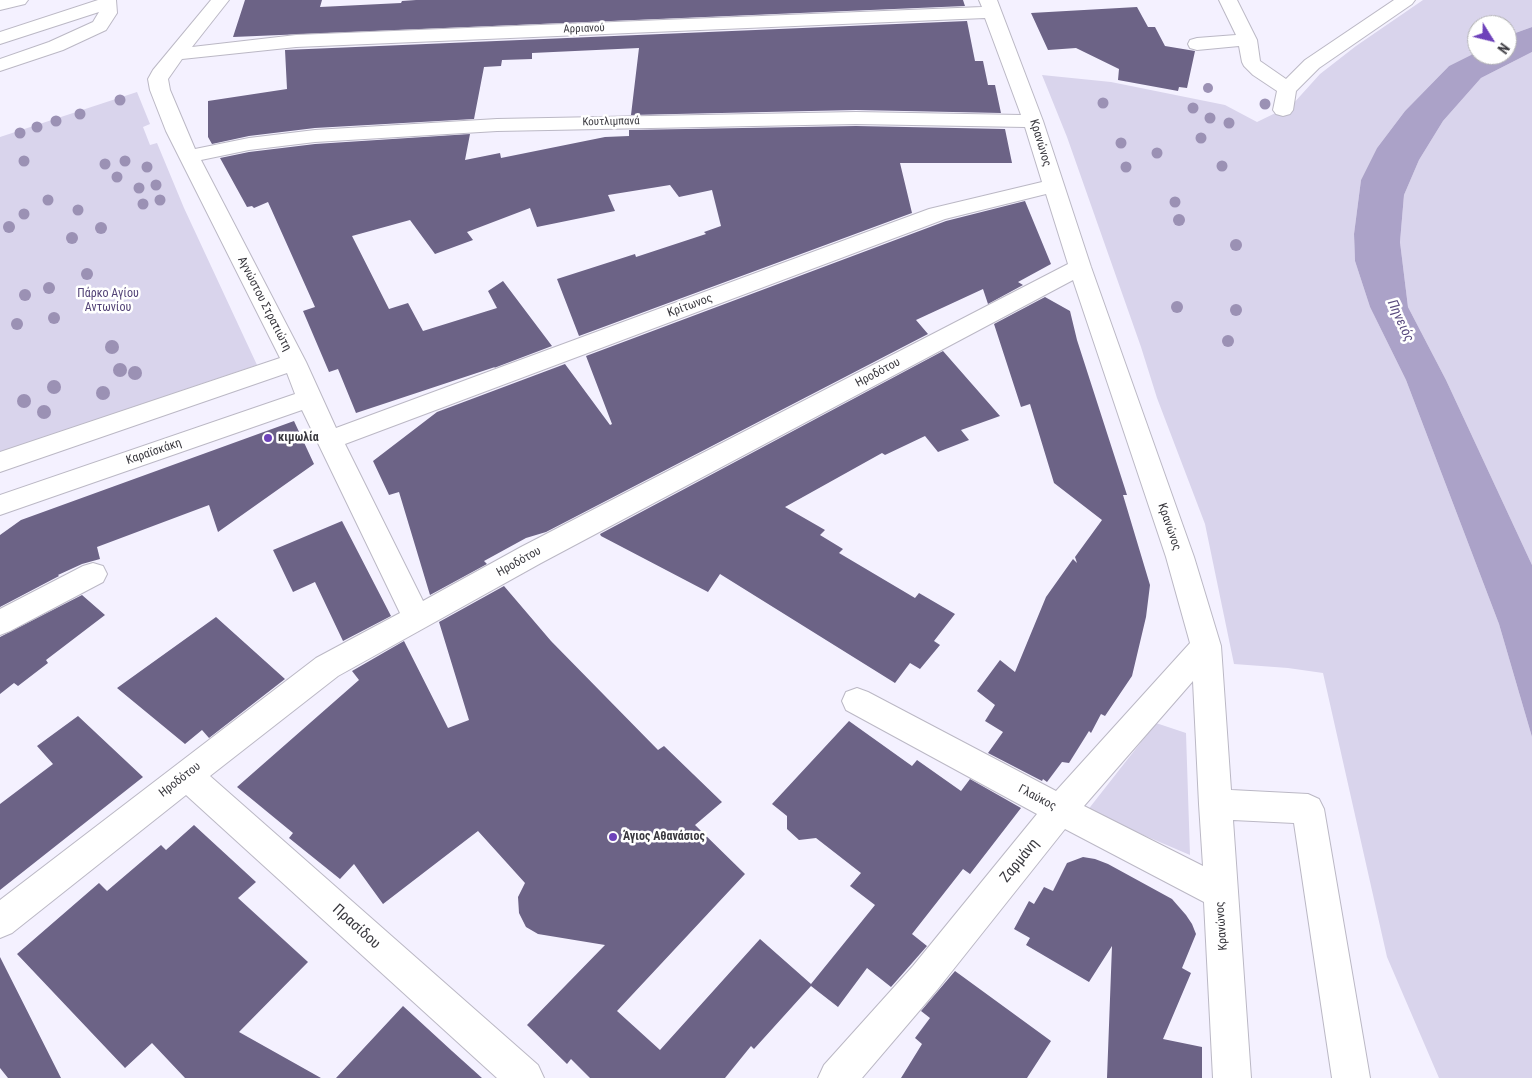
<!DOCTYPE html>
<meta charset="utf-8">
<style>
body{margin:0}
#map{position:relative;width:1532px;height:1078px;overflow:hidden;background:#f4f1ff;font-family:"Roboto Condensed",sans-serif}
canvas{display:block}
.north{position:absolute;left:1467px;top:15px;width:50px;height:50px;box-sizing:border-box;background:#fff;border:1px solid #b0b0b2;border-radius:50%;rotate:126deg;font-size:14px;font-weight:700;line-height:20px;text-align:center;color:#3a393f}
.north::after{content:'';display:block;margin:auto;width:18px;height:22px;background:#6e42ba;clip-path:polygon(50% 0,100% 100%,50% 72%,0 100%)}
</style>
<div id="map">
<canvas width="1532" height="1078"></canvas>
<div class="north">N</div>
</div>
<script>
const ctx = document.querySelector('canvas').getContext('2d');
ctx.lineJoin = 'round';
function paint(path, color) { ctx.fillStyle = color; ctx.fill(path, 'evenodd'); }
const poly = rows => new Path2D(rows.map(r => 'M' + r).join(''));
function stroke(path, color, width, dash) { ctx.strokeStyle = color; ctx.lineWidth = width; ctx.lineCap = dash ? 'butt' : 'round'; ctx.setLineDash(dash || []); ctx.stroke(path); }
function write(font, color, halo, rows, align = 'center') {
  ctx.font = font + ' "Roboto Condensed",sans-serif'; ctx.lineWidth = 5; ctx.setLineDash([]); ctx.textBaseline = 'middle'; ctx.strokeStyle = halo; ctx.fillStyle = color; for (const [text, x, y, turn = 0] of rows) {
    ctx.save(); ctx.translate(x, y); ctx.rotate((+turn || 0) * Math.PI / 180); ctx.textAlign = isNaN(turn) ? turn : align; if (halo) ctx.strokeText(text, 0, 0); ctx.fillText(text, 0, 0); ctx.restore();
  }
}
const green = poly([
 [1423,0,1532,0,1532,27,1507,36,1507,25,1477,25,1477,52,1449,66,1405,111,1377,148,1361,180,1354,234,1355,261,1370,307,1406,380,1499,624,1532,737,1532,1078,1439,1078,1387,957,1323,673,1288,668,1234,664,1205,524,1157,398,1141,347,1067,137,1042,75,1111,82,1225,105,1257,122,1292,105,1320,74,1356,46],
 [1532,52,1532,565,1446,380,1408,307,1400,242,1404,195,1419,160,1443,121,1481,78],
 [137,92,150,124,143,127,150,145,157,143,184,208,257,365,0,452,0,137],
 [1156,723,1186,733,1190,855,1087,811]
]);
const water = poly([
 [1532,27,1532,52,1481,78,1443,121,1419,160,1404,195,1400,242,1408,307,1446,380,1532,565,1532,737,1499,624,1406,380,1370,307,1355,261,1354,234,1361,180,1377,148,1405,111,1449,66,1477,52,1477,55,1507,55,1507,36]
]);
const building = poly([
 [245,0,322,0,320,7,401,3,402,1,416,0,963,0,965,6,233,37],
 [1137,7,1148,27,1155,27,1165,46,1195,51,1187,88,1179,87,1178,91,1118,80,1119,69,1076,48,1048,50,1031,13],
 [967,21,975,61,983,61,988,85,995,85,1001,113,856,110,631,115,639,48,532,53,532,59,502,60,501,66,484,67,474,119,315,128,249,136,212,144,208,137,208,101,287,89,285,50],
 [856,126,1005,129,1012,163,900,163,912,213,579,336,557,279,635,254,636,257,706,234,704,232,721,226,712,190,679,197,670,185,608,195,615,211,537,227,530,208,467,232,473,240,435,254,410,220,352,236,389,309,408,303,423,331,497,308,488,291,503,281,552,346,494,368,495,367,356,413,338,369,329,372,303,311,315,307,268,202,254,208,252,206,247,207,220,158,249,152,315,144,470,134,465,160,500,153,501,158,605,137,629,136,629,130],
 [1025,201,1051,264,1018,282,1023,285,988,304,983,289,916,320,928,334,546,532,526,538,484,561,487,564,430,595,399,492,389,495,373,461,437,412,565,364,610,425,612,424,586,356,946,221],
 [1045,297,1070,311,1077,340,1127,495,1123,495,1150,585,1146,617,1132,676,1105,716,1101,714,1091,733,1089,731,1069,763,1062,762,1047,782,1043,779,1042,781,988,753,1003,732,985,721,995,705,977,691,1000,660,1015,672,1046,597,1073,559,1077,563,1075,557,1102,520,1054,483,1030,404,1021,407,994,324],
 [943,351,1000,416,961,430,969,440,938,452,925,436,885,455,882,453,785,507,825,530,820,535,843,549,839,553,915,598,919,593,955,614,934,641,940,645,920,669,910,663,895,683,720,574,708,592,601,536,600,534],
 [294,421,314,464,218,532,209,505,97,547,100,559,82,564,58,575,59,576,0,607,0,535,21,520],
 [342,521,391,616,343,641,315,582,293,592,273,550],
 [504,586,551,641,658,750,664,746,722,802,695,825,745,874,617,1011,660,1050,760,939,811,984,875,905,850,886,861,873,816,838,799,840,787,829,787,816,772,804,849,721,912,766,917,760,961,791,970,779,1021,808,970,874,963,869,912,934,927,946,891,987,867,968,838,1007,811,986,754,1049,751,1046,725,1078,590,1078,571,1059,567,1064,527,1025,605,945,538,934,526,927,519,913,518,897,525,883,478,831,383,904,354,864,340,879,289,838,293,833,237,787,359,680,352,671,404,641,448,728,469,720,439,622],
 [82,595,105,615,46,660,48,663,18,686,14,683,0,694,0,637],
 [216,617,285,679,209,738,202,730,185,744,117,688],
 [78,716,143,777,0,890,0,804,53,764,37,746],
 [194,825,256,882,238,898,308,962,239,1032,321,1078,185,1078,152,1043,125,1068,17,954,99,883,107,891,161,845,166,850],
 [1083,857,1095,859,1108,864,1172,899,1186,915,1192,924,1196,934,1182,968,1191,973,1163,1039,1202,1047,1202,1078,1107,1078,1112,946,1089,982,1026,945,1030,938,1014,929,1029,901,1034,904,1044,887,1053,891,1067,863],
 [0,957,61,1078,8,1078,0,1068],
 [955,971,1051,1041,1027,1078,901,1078,922,1044,915,1038,930,1018,921,1011],
 [403,1006,452,1051,482,1078,336,1078]
]);
const minor = poly([
 [0,0,28,0,25,4,0,10,0,0],
 [98,0,116,0,117,13,106,30,63,50,0,71,0,59,49,42,93,22,99,12,0,44,0,32,98,0],
 [211,0,229,0,192,47,296,35,982,7,979,0,997,0,1043,121,1091,267,1194,557,1221,646,1231,790,1308,794,1319,799,1324,809,1370,1078,1332,1078,1294,823,1233,820,1251,1078,1213,1078,1204,902,1065,829,937,990,862,1078,818,1078,824,1065,913,966,1037,814,846,710,842,701,846,692,857,688,868,692,1056,791,1190,643,1166,557,1073,280,541,563,338,676,210,776,538,1065,544,1078,497,1078,186,795,12,933,0,938,0,900,316,658,400,613,302,410,0,515,0,495,295,394,287,373,0,472,0,452,280,358,166,131,150,90,148,79,153,70,211,0],
 [985,18,1021,115,856,112,497,119,315,130,249,138,195,149,170,90,168,79,182,59,296,47,985,18],
 [856,124,1025,127,1042,182,929,209,336,428,306,362,201,160,249,150,315,142,497,131,856,124],
 [1046,194,1068,264,521,547,423,601,345,444,945,219,1046,194],
 [1193,681,1199,804,1203,866,1084,806,1193,681],
 [1219,0,1237,0,1257,40,1260,61,1286,79,1305,60,1394,0,1415,0,1412,4,1319,68,1296,91,1293,110,1290,114,1283,116,1276,114,1273,110,1277,91,1253,75,1244,66,1242,62,1239,46,1197,50,1190,48,1188,44,1190,40,1197,38,1236,35,1219,0],
 [93,563,103,566,107,574,103,582,10,631,0,635,0,609,83,566,93,563]
]);
const trees = [
 [1208,88,5],
 [120,100,5.5],
 [1103,103,5.5],
 [1265,104,5.5],
 [1193,108,5.5],
 [80,114,5.5],
 [1210,118,5.5],
 [56,121,5.5],
 [1229,123,5.5],
 [37,127,5.5],
 [20,133,5.5],
 [1201,138,5.5],
 [1121,143,5.5],
 [1157,153,5.5],
 [24,161,5.5],
 [125,161,5.5],
 [105,164,5.5],
 [1222,166,5.5],
 [147,167,5.5],
 [1126,167,5.5],
 [117,177,5.5],
 [156,185,5.5],
 [139,188,5.5],
 [48,200,5.5],
 [160,200,5.5],
 [1175,202,5.5],
 [143,204,5.5],
 [78,210,5.5],
 [24,214,5.5],
 [1179,220,6],
 [9,227,6],
 [101,228,6],
 [72,238,6],
 [1236,245,6],
 [87,274,6],
 [49,288,6],
 [25,295,6],
 [1177,307,6],
 [1236,310,6],
 [54,318,6],
 [17,324,6],
 [1228,341,6],
 [112,347,7],
 [120,370,7],
 [135,373,7],
 [54,387,7],
 [103,393,7],
 [24,401,7],
 [44,412,7]
];
const markers = [
 [268,438,5,"#6e42ba"],
 [613,837,5,"#6e42ba"]
];
const farStreetnames = [
 ["Αρριανού",584,29,-2],
 ["Κουτλιμπανά",611,122,-1]
];
const streetNames = [
 ["Κρανώνος",1040,143,73],
 ["Αγνώστου Στρατιώτη",264,304,63],
 ["Κρίτωνος",690,306,-20],
 ["Ηροδότου",878,373,-28],
 ["Καραϊσκάκη",154,452,-19],
 ["Κρανώνος",1169,527,71],
 ["Ηροδότου",519,562,-29],
 ["Ηροδότου",180,780,-38],
 ["Γλαύκος",1037,798,28],
 ["Κρανώνος",1222,926,-94]
];
const parkNames = [
 ["Πάρκο Αγίου",108,294],
 ["Αντωνίου",108,308]
];
const poiNames = [
 ["κιμωλία",278,438],
 ["Άγιος Αθανάσιος",623,837]
];
const waterNames = [
 ["Πηνειός",1400,321,65]
];
const nearStreetnames = [
 ["Ζαρμάνη",1020,861,-51],
 ["Πρασίδου",356,927,42]
];
paint(green, '#d9d4ec');
paint(water, '#aba2c8');
paint(building, '#6c6386');
stroke(minor, '#bbb8c5', 2);
paint(minor, '#fff');
ctx.fillStyle = '#9b91b4';
for (const [x, y, r] of trees) { ctx.beginPath(); ctx.arc(x, y, r, 0, 2 * Math.PI); ctx.fill(); }
for (const [x, y, r, color] of markers) { const dot = new Path2D(); dot.arc(x, y, r, 0, 2 * Math.PI); ctx.fillStyle = color; ctx.fill(dot); stroke(dot, '#fff', 2); }
write('11px', '#3a393f', '#fff', farStreetnames);
write('12px', '#3a393f', '#fff', streetNames);
write('12px', '#524276', '#fff', parkNames);
write('bold 12px', '#3a393f', '#fff', poiNames, 'left');
write('italic 14px', '#594a7e', '#fff', waterNames);
write('15px', '#3a393f', '#fff', nearStreetnames);
</script>
